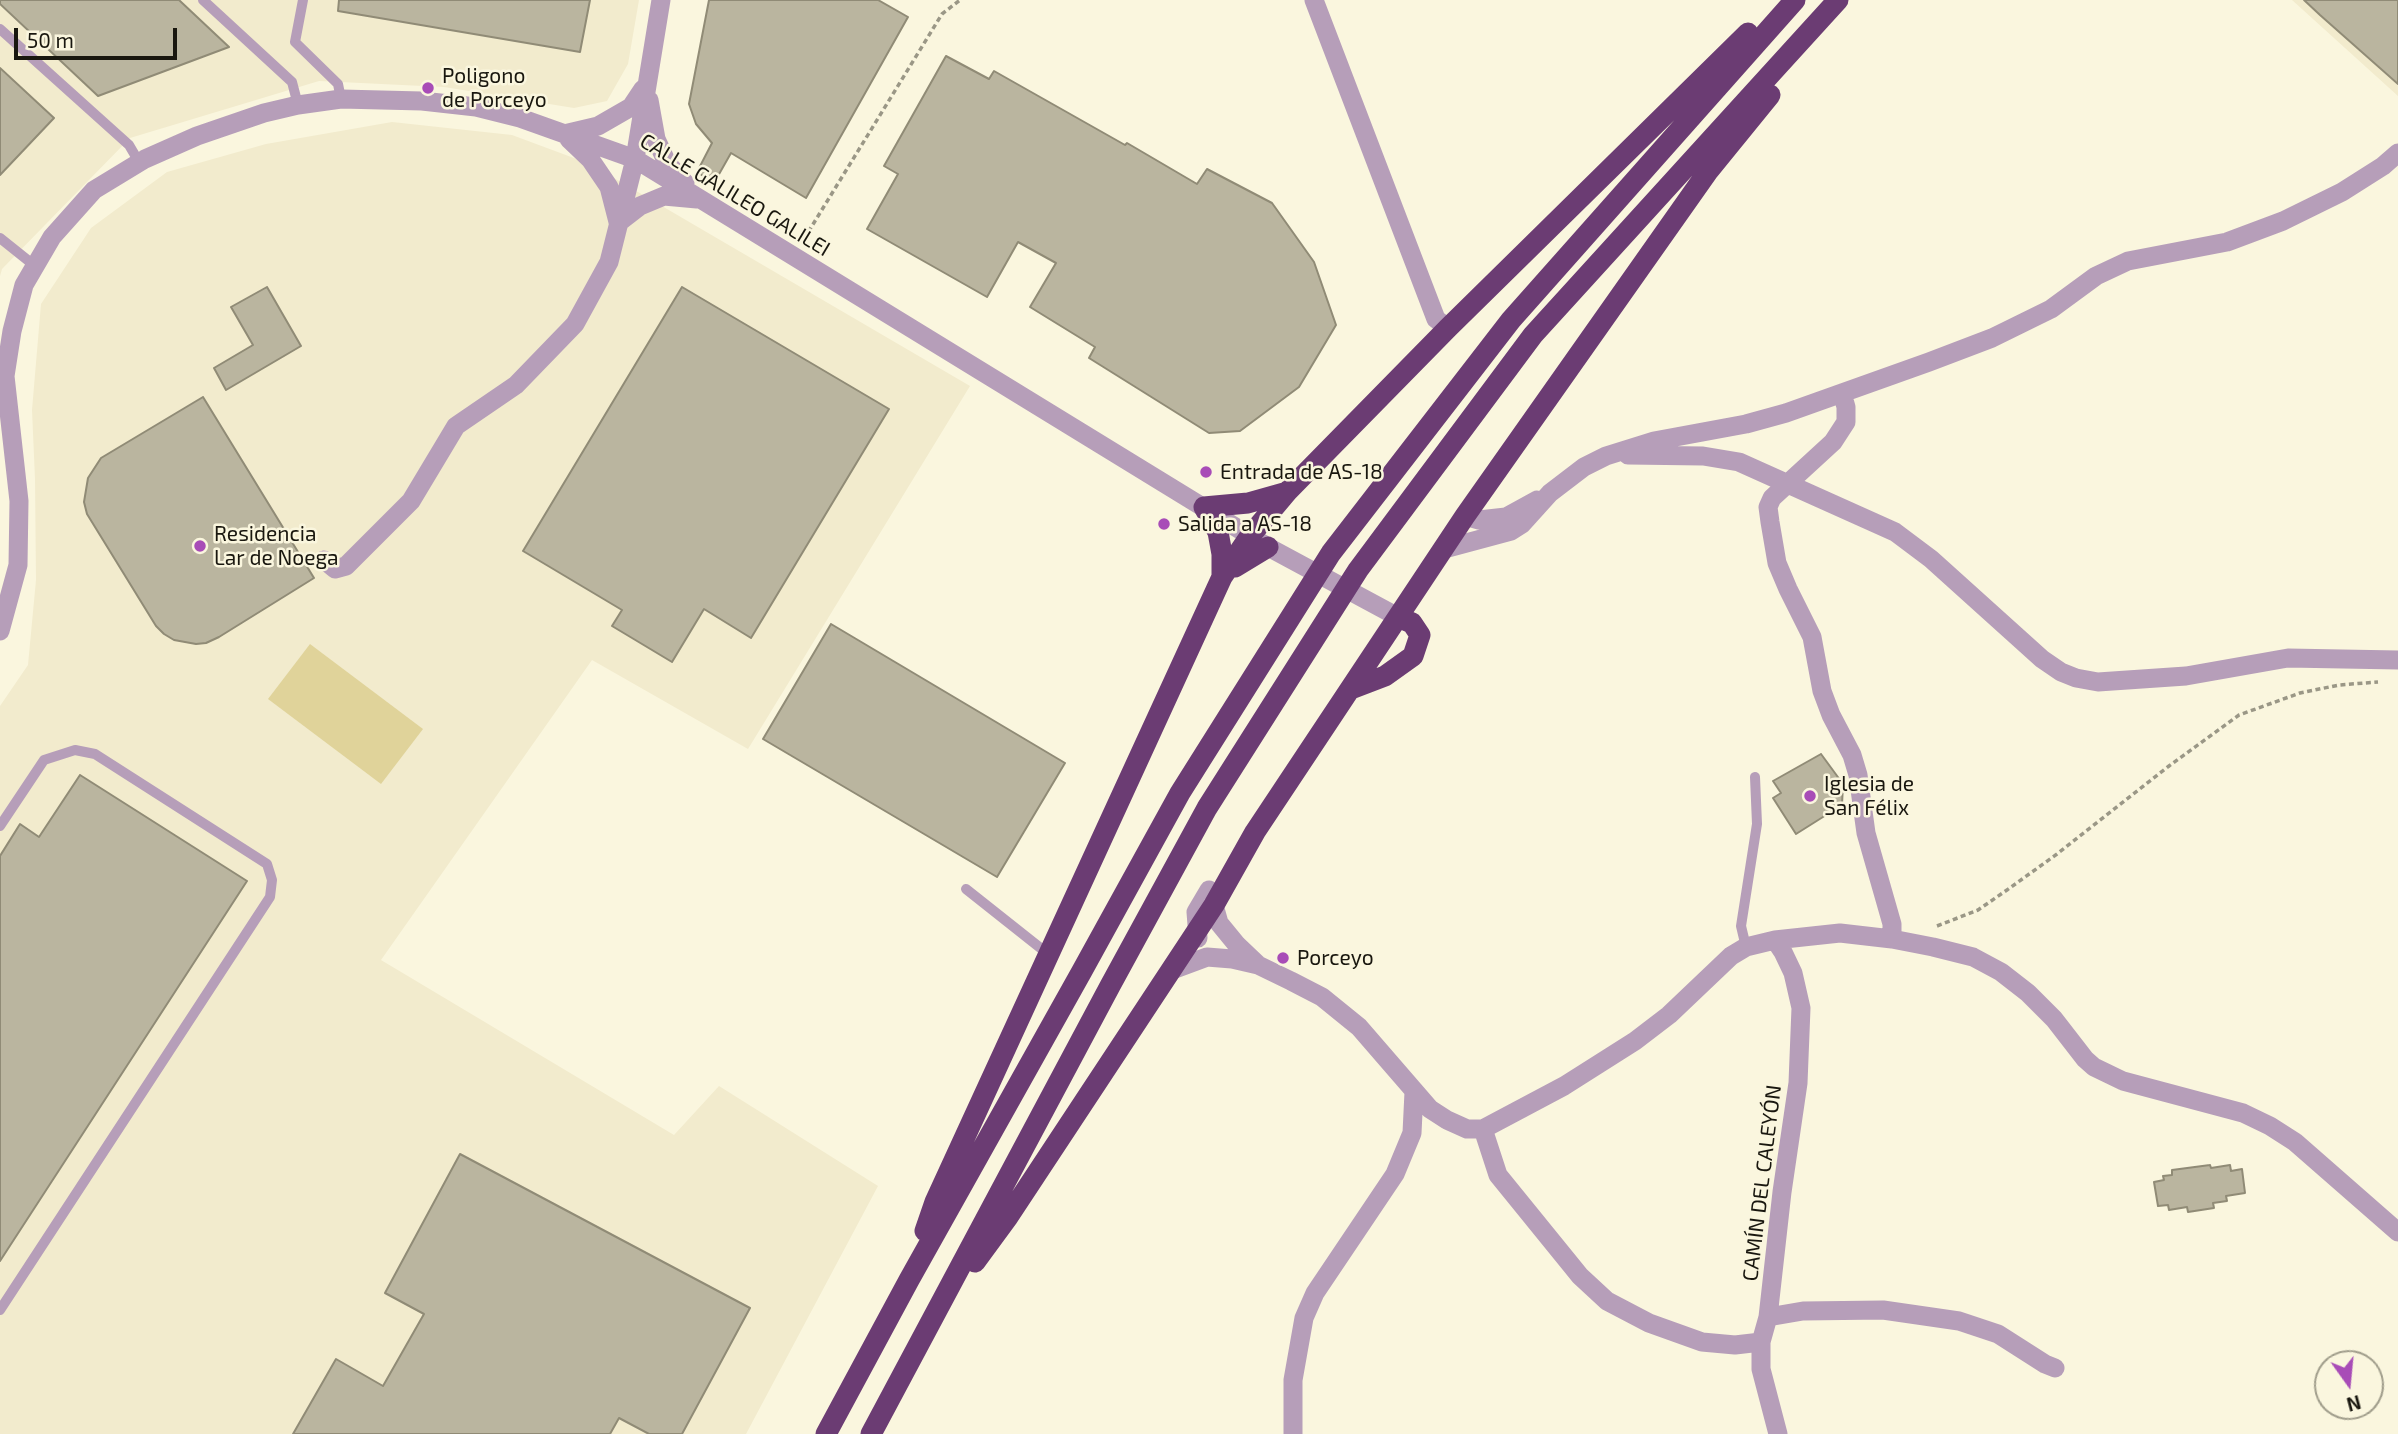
<!DOCTYPE html>
<meta charset="utf-8">
<style>
body{margin:0}
#map{position:relative;width:2398px;height:1434px;overflow:hidden;background:#faf6de;font-family:"Exo 2",sans-serif}
canvas{display:block}
.north{position:absolute;left:2314px;top:1350px;width:70px;height:70px;box-sizing:border-box;background:#faf6de;border:2px solid #a09d8b;border-radius:50%;rotate:165deg;font-size:19px;font-weight:700;line-height:28px;text-align:center;color:#19170f}
.north::after{content:'';display:block;margin:auto;width:24px;height:32px;background:#a84cb7;clip-path:polygon(50% 0,100% 100%,50% 72%,0 100%)}
.scale{position:absolute;left:14px;top:28px;width:163px;height:32px;box-sizing:border-box;border:4px solid #19170f;border-top:0;padding-left:9px;font-size:21px;line-height:24px;white-space:nowrap;color:#19170f;-webkit-text-stroke:5px #faf6de;paint-order:stroke}
</style>
<div id="map">
<canvas width="2398" height="1434"></canvas>
<div class="north">N</div>
<div class="scale">50 m</div>
</div>
<script>
const ctx = document.querySelector('canvas').getContext('2d');
ctx.lineJoin = 'round';
function paint(path, color) { ctx.fillStyle = color; ctx.fill(path, 'evenodd'); }
const poly = rows => new Path2D(rows.map(r => 'M' + r).join(''));
function stroke(path, color, width, dash) { ctx.strokeStyle = color; ctx.lineWidth = width; ctx.lineCap = dash ? 'butt' : 'round'; ctx.setLineDash(dash || []); ctx.stroke(path); }
function write(font, color, halo, rows, align = 'center') {
  ctx.font = font + ' "Exo 2",sans-serif'; ctx.lineWidth = 5; ctx.setLineDash([]); ctx.textBaseline = 'middle'; ctx.strokeStyle = halo; ctx.fillStyle = color; for (const [text, x, y, turn = 0] of rows) {
    ctx.save(); ctx.translate(x, y); ctx.rotate((+turn || 0) * Math.PI / 180); ctx.textAlign = isNaN(turn) ? turn : align; if (halo) ctx.strokeText(text, 0, 0); ctx.fillText(text, 0, 0); ctx.restore();
  }
}
const built = poly([
 [0,0,639,0,628,64,607,101,574,108,444,87,319,81,130,138,2,269,0,276],
 [2292,0,2398,0,2398,96],
 [392,122,512,135,590,164,970,386,748,749,592,660,381,960,674,1135,719,1086,878,1186,746,1434,0,1434,0,706,28,665,36,580,35,479,32,410,41,304,91,228,167,172,266,144]
]);
const green = poly([
 [310,644,423,729,381,784,268,699]
]);
const building = poly([
 [0,0,179,0,229,47,98,96,0,4,0,0],
 [339,0,590,0,580,52,338,11,339,0],
 [709,0,878,0,908,17,806,198,731,153,714,183,697,172,712,143,696,124,689,104,709,0],
 [2304,0,2398,0,2398,84,2320,15,2304,0],
 [946,56,989,79,994,71,1125,145,1127,143,1197,184,1207,169,1272,203,1314,262,1336,325,1299,387,1240,431,1209,433,1089,358,1095,347,1030,307,1056,263,1018,242,987,297,867,229,898,174,884,166,946,56],
 [0,68,54,118,0,175,0,68],
 [267,287,301,346,226,390,214,368,253,345,231,307,267,287],
 [682,287,889,409,751,638,704,609,672,662,612,626,622,610,523,551,682,287],
 [203,397,314,578,219,637,206,643,196,644,174,640,164,634,156,626,87,514,84,502,88,478,101,458,203,397],
 [831,624,1065,763,997,877,763,739,831,624],
 [1821,754,1843,784,1842,805,1796,834,1773,798,1781,793,1773,781,1821,754],
 [80,775,247,881,0,1261,0,856,20,824,39,837,80,775],
 [460,1154,750,1308,682,1434,649,1434,619,1418,610,1434,293,1434,336,1359,383,1386,424,1314,385,1293,460,1154],
 [2210,1165,2211,1168,2230,1165,2231,1171,2242,1169,2245,1193,2226,1196,2227,1201,2213,1203,2214,1208,2188,1212,2187,1207,2169,1210,2168,1205,2158,1206,2154,1182,2164,1180,2163,1176,2172,1175,2172,1170,2210,1165]
]);
const path = poly([
 [804,239,942,14,960,0],
 [1937,926,1978,910,2007,890,2057,854,2169,766,2239,715,2300,693,2339,685,2378,682]
]);
const lane = poly([
 [203,0,292,82,298,105],
 [303,0,295,42,338,84,341,99],
 [0,29,129,145,139,162],
 [0,238,35,266],
 [0,826,44,760,75,750,95,754,267,864,272,880,270,897,0,1310],
 [966,889,1048,954],
 [1746,947,1741,926,1757,824,1755,777]
]);
const street = poly([
 [1314,0,1436,319,1448,328],
 [649,100,656,139,667,163,685,183],
 [564,134,598,126,631,107,643,89],
 [569,139,590,159,609,187,618,222],
 [618,223,640,206,664,196,697,199],
 [1842,393,1846,407,1846,422,1833,442,1772,498,1768,507,1770,522,1777,563,1788,589,1812,637,1822,691,1831,715,1852,755,1858,775,1866,833,1892,924,1892,939],
 [1628,455,1703,456,1739,462,1895,532,1931,559,2042,659,2061,672,2076,678,2098,682,2186,676,2288,658,2398,660],
 [1465,516,1479,520,1506,517,1537,500],
 [1444,549,1511,531,1522,524,1550,493,1584,467,1606,456,1654,441,1746,424,1786,413,1929,362,1992,338,2051,309,2096,276,2128,261,2227,242,2283,221,2342,192,2383,166,2398,153],
 [324,560,335,569,346,566,411,501,456,426,516,385,575,324,609,262,635,159,661,0],
 [0,631,18,565,19,501,5,376,12,331,24,285,52,237,94,190,145,159,197,136,264,113,298,105,341,99,422,101,476,107,520,118,635,159,1268,547,1398,617],
 [1214,905,1219,923,1237,945,1257,964],
 [1198,938,1196,912,1209,890],
 [1775,940,1783,952,1793,973,1801,1008,1798,1083,1782,1192,1768,1317,1761,1342,1761,1369,1778,1434],
 [1172,970,1207,957,1232,959,1258,965,1291,981,1322,997,1359,1027,1430,1109,1447,1120,1467,1129,1483,1129,1564,1086,1635,1041,1669,1015,1731,956,1746,947,1775,940,1840,933,1892,939,1933,947,1973,957,2001,972,2028,993,2054,1019,2085,1059,2094,1067,2123,1081,2243,1113,2270,1126,2295,1142,2398,1232],
 [1483,1129,1498,1175,1580,1276,1607,1301,1649,1323,1702,1342,1735,1345,1761,1342],
 [1768,1317,1803,1311,1883,1310,1959,1321,1998,1334,2045,1364,2055,1368],
 [1293,1434,1293,1380,1304,1318,1315,1293,1395,1174,1412,1133,1414,1092]
]);
const highway = poly([
 [1235,567,1268,547],
 [1222,577,1222,554,1218,532,1204,507,1248,503,1287,492],
 [1351,689,1385,676,1413,656,1420,635,1412,623,1398,617],
 [925,1231,935,1202,1222,577,1250,536,1287,492,1448,328,1748,33],
 [975,1262,1008,1217,1214,905,1255,832,1465,516,1709,170,1770,95],
 [826,1434,909,1280,1082,971,1180,793,1331,553,1511,320,1795,0],
 [871,1434,1110,986,1207,808,1358,570,1533,335,1838,0]
]);
const markers = [
 [428,88,7,"#a84cb7"],
 [1206,472,7,"#a84cb7"],
 [1164,524,7,"#a84cb7"],
 [200,546,7,"#a84cb7"],
 [1810,796,7,"#a84cb7"],
 [1283,958,7,"#a84cb7"]
];
const poiNames = [
 ["Poligono",442,76],
 ["de Porceyo",442,100],
 ["Entrada de AS-18",1220,472],
 ["Salida a AS-18",1178,524],
 ["Residencia",214,534],
 ["Lar de Noega",214,558],
 ["Iglesia de",1824,784],
 ["San Félix",1824,808],
 ["Porceyo",1297,958]
];
const streetNames = [
 ["CALLE GALILEO GALILEI",735,195,31],
 ["CAMÍN DEL CALEYÓN",1762,1183,-83]
];
paint(built, '#f2ebcd');
paint(green, '#e0d39a');
paint(building, '#bab59f');
stroke(building, '#908b76', 2);
stroke(path, '#9a9786', 3.5, [5, 3.5]);
stroke(lane, '#b69eb9', 10);
stroke(street, '#b69eb9', 19);
stroke(highway, '#6b3c73', 21);
for (const [x, y, r, color] of markers) { const dot = new Path2D(); dot.arc(x, y, r, 0, 2 * Math.PI); ctx.fillStyle = color; ctx.fill(dot); stroke(dot, '#faf6de', 2.5); }
write('21px', '#19170f', '#faf6de', poiNames, 'left');
write('21px', '#19170f', '#faf6de', streetNames);
</script>
